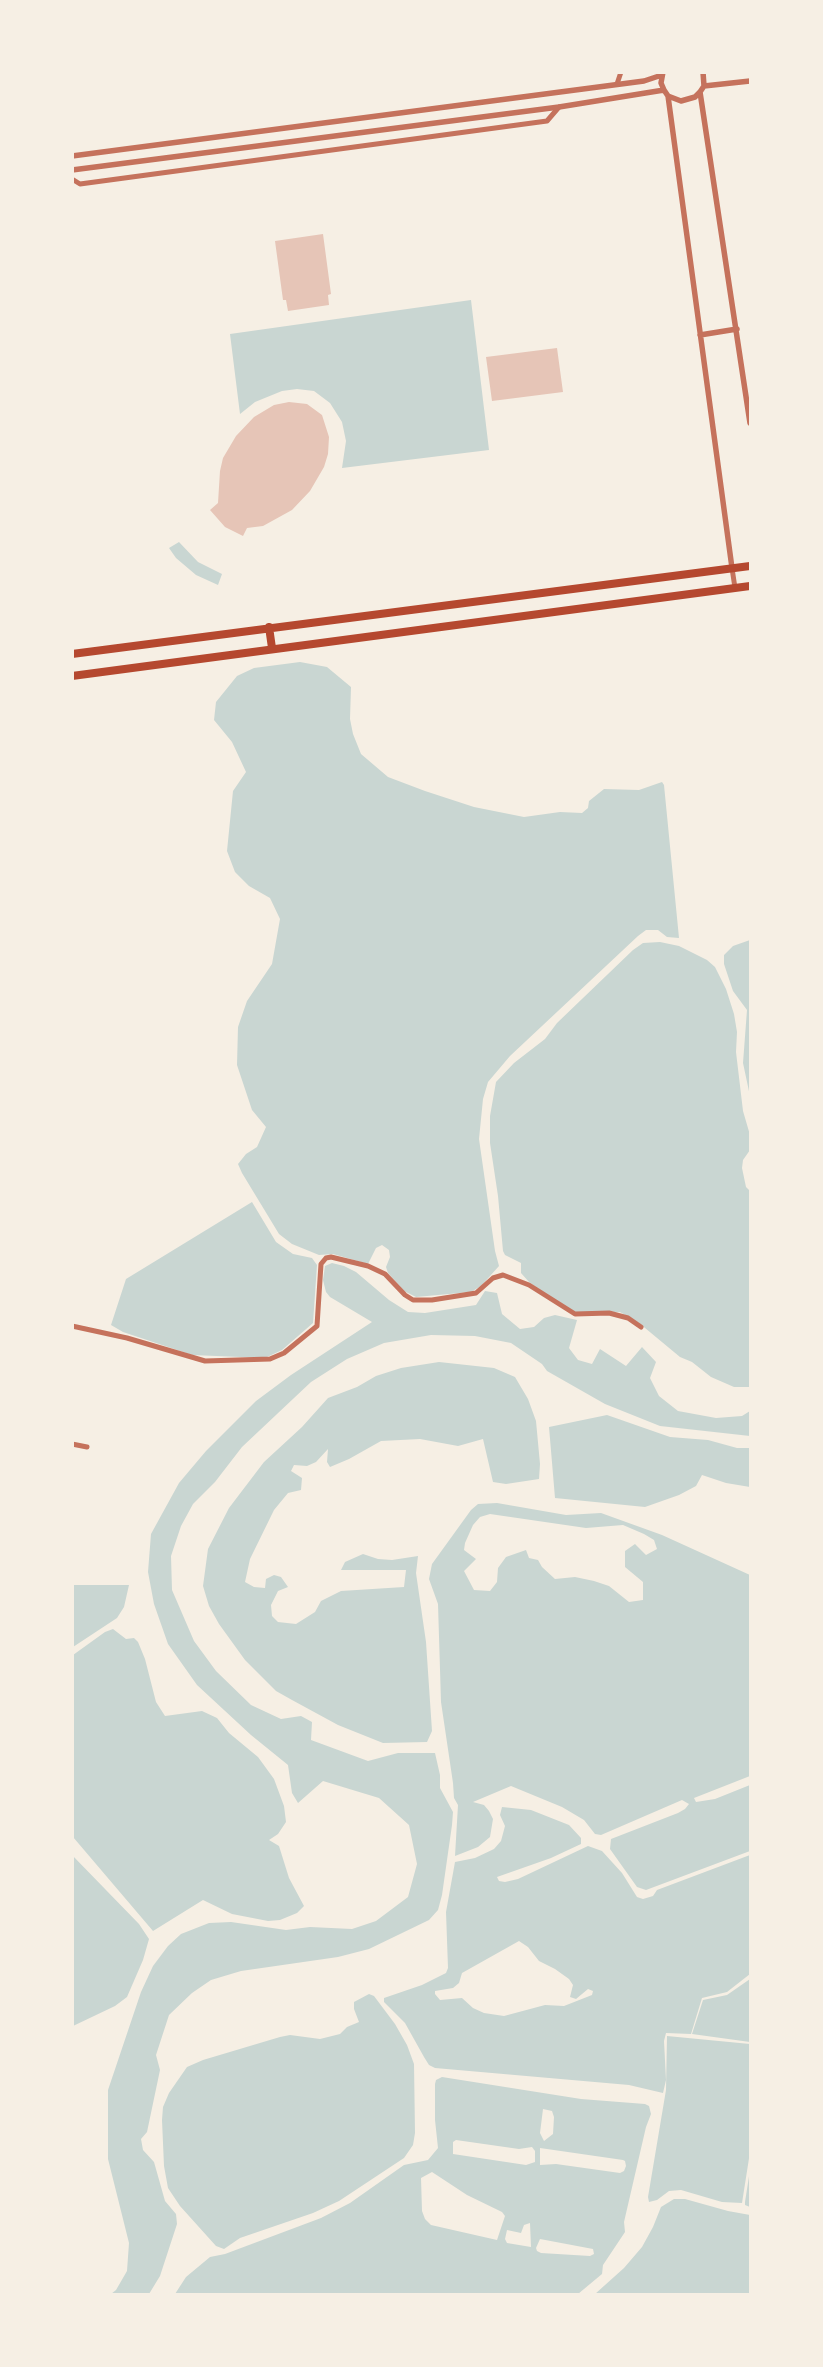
<!DOCTYPE html>
<style>
body{margin:0}
#map{position:relative;width:823px;height:2367px;overflow:hidden;background:#f6efe4;font-family:Raleway,sans-serif}
canvas{display:block}
.frame{position:absolute;inset:0;border:74px solid #f6efe4;pointer-events:none}
</style>
<div id="map">
<canvas width="823" height="2367"></canvas>
<div class="frame"></div>
</div>
<script>
const ctx = document.querySelector('canvas').getContext('2d');
ctx.lineJoin = 'round';
function paint(path, color) { ctx.fillStyle = color; ctx.fill(path, 'evenodd'); }
const poly = rows => new Path2D(rows.map(r => 'M' + r).join(''));
function stroke(path, color, width, dash) { ctx.strokeStyle = color; ctx.lineWidth = width; ctx.lineCap = dash ? 'butt' : 'round'; ctx.setLineDash(dash || []); ctx.stroke(path); }
const water = poly([
 [471,300,489,450,342,468,346,441,342,422,330,403,314,391,297,389,282,391,255,402,240,414,230,334],
 [179,542,198,562,222,574,218,585,196,575,176,558,169,548],
 [300,662,327,667,351,687,350,719,353,734,361,754,388,777,425,791,474,807,524,817,560,812,582,813,588,808,589,801,604,789,639,790,662,782,664,785,679,938,667,937,658,930,646,930,638,936,510,1056,488,1082,483,1099,479,1139,495,1251,499,1266,481,1286,471,1292,416,1297,404,1291,388,1273,386,1267,390,1257,389,1250,382,1245,376,1248,368,1264,333,1254,319,1255,292,1244,279,1234,242,1173,238,1164,246,1154,257,1147,266,1127,252,1110,237,1065,238,1027,247,1001,272,964,280,919,270,898,249,886,235,872,227,851,233,791,246,772,232,742,214,720,216,702,237,676,254,668],
 [750,940,750,1096,743,1063,747,1010,733,991,724,964,724,955,733,946],
 [660,942,679,946,707,960,715,967,726,989,734,1014,737,1032,736,1052,743,1111,750,1135,750,1150,743,1160,742,1168,746,1187,750,1191,750,1387,734,1387,711,1377,692,1362,680,1357,639,1323,620,1312,577,1313,568,1310,529,1282,521,1273,521,1263,505,1255,503,1251,498,1196,490,1143,490,1116,496,1082,514,1063,545,1039,557,1023,633,950,643,943],
 [252,1202,276,1242,293,1254,312,1258,317,1265,313,1323,282,1350,265,1358,192,1355,123,1332,111,1325,126,1279],
 [332,1263,344,1266,356,1272,389,1300,408,1312,425,1313,476,1305,485,1291,497,1293,502,1314,520,1329,534,1327,544,1318,555,1315,577,1320,569,1348,578,1360,592,1364,600,1349,626,1366,642,1347,656,1362,650,1378,659,1396,678,1411,716,1418,742,1416,750,1411,750,1436,660,1426,605,1404,547,1371,542,1364,511,1343,475,1336,431,1335,384,1343,347,1359,311,1382,242,1447,215,1482,193,1504,181,1526,171,1556,172,1590,194,1641,216,1671,251,1705,281,1719,301,1716,312,1722,311,1740,368,1761,398,1753,435,1753,440,1775,440,1788,453,1812,452,1825,442,1895,438,1910,429,1920,369,1949,338,1957,241,1971,211,1980,192,1993,169,2015,156,2055,160,2070,147,2132,141,2139,143,2150,154,2162,165,2201,176,2214,177,2224,160,2276,149,2294,111,2294,116,2290,127,2271,129,2243,108,2159,108,2090,141,1992,153,1966,168,1946,181,1934,209,1923,231,1922,286,1930,310,1927,352,1929,376,1921,408,1897,417,1864,409,1825,379,1798,323,1781,298,1803,292,1793,288,1765,251,1735,197,1685,168,1644,154,1604,148,1572,151,1534,179,1483,206,1451,256,1401,291,1375,372,1322,330,1297,326,1292,323,1280,325,1266],
 [439,1362,494,1368,515,1377,528,1399,536,1421,540,1464,539,1479,506,1484,493,1482,483,1439,458,1446,420,1439,381,1441,349,1459,330,1467,327,1462,328,1449,316,1462,307,1466,294,1465,291,1471,302,1478,301,1490,288,1493,274,1510,250,1559,245,1582,254,1587,265,1588,266,1579,274,1575,281,1577,288,1587,278,1591,271,1605,272,1616,278,1622,296,1624,315,1612,321,1601,341,1591,404,1587,406,1570,341,1570,345,1562,363,1554,378,1559,392,1560,418,1556,416,1573,426,1642,432,1731,427,1742,383,1743,338,1725,292,1700,276,1691,245,1660,219,1624,209,1606,203,1586,208,1549,229,1508,264,1462,302,1427,328,1398,357,1387,376,1376,401,1368],
 [607,1415,670,1437,708,1440,737,1448,750,1448,750,1487,726,1483,702,1475,696,1486,679,1495,645,1507,555,1498,549,1427],
 [497,1503,566,1515,601,1513,662,1535,750,1575,750,1776,694,1798,696,1802,715,1799,750,1785,750,1851,646,1890,637,1887,610,1849,611,1839,678,1813,685,1809,689,1804,682,1800,601,1835,595,1834,584,1820,562,1807,511,1786,473,1802,484,1805,489,1811,493,1819,490,1837,478,1847,455,1856,458,1805,454,1798,453,1783,441,1702,438,1604,429,1579,432,1564,471,1510,478,1504],
 [490,1514,586,1528,623,1525,644,1534,654,1540,657,1549,646,1555,635,1544,625,1551,625,1567,643,1582,643,1600,629,1602,609,1586,594,1581,575,1577,555,1579,542,1567,538,1560,529,1558,526,1550,506,1557,498,1568,497,1582,490,1591,474,1590,464,1571,476,1559,464,1550,465,1543,473,1525,480,1517],
 [73,1585,129,1585,124,1607,117,1618,73,1647],
 [113,1629,126,1639,134,1638,138,1642,145,1659,156,1702,165,1716,202,1711,217,1718,229,1733,258,1757,274,1779,284,1806,286,1822,278,1834,269,1840,279,1846,289,1878,304,1906,297,1913,280,1920,268,1921,232,1914,203,1900,153,1931,73,1837,73,1655,105,1632],
 [502,1807,531,1810,569,1825,581,1838,581,1844,551,1858,497,1877,499,1881,505,1882,518,1879,588,1846,602,1851,622,1873,637,1897,643,1899,653,1896,657,1890,750,1855,750,1974,727,1992,702,1998,691,2034,666,2033,664,2041,666,2080,663,2093,629,2085,435,2068,429,2065,424,2057,405,2023,384,2002,384,1998,422,1985,446,1973,448,1968,446,1912,455,1862,475,1858,494,1849,501,1841,505,1826,500,1815],
 [519,1941,528,1947,539,1961,555,1969,569,1979,573,1985,570,1997,576,1999,588,1989,593,1991,592,1995,564,2006,545,2005,504,2016,484,2013,473,2008,462,1998,440,2000,435,1994,435,1991,453,1988,459,1983,462,1973],
 [72,1855,139,1924,149,1939,143,1960,127,1997,115,2006,73,2026],
 [750,1979,750,2042,692,2034,703,2000,727,1995],
 [369,1994,374,1996,395,2024,407,2045,414,2064,415,2133,413,2145,404,2158,339,2201,313,2213,240,2238,224,2249,216,2246,180,2206,168,2188,164,2166,162,2120,163,2107,169,2093,187,2067,203,2060,280,2037,290,2035,320,2039,340,2034,347,2027,359,2022,354,2009,354,2002],
 [667,2036,750,2044,750,2152,742,2203,722,2202,681,2190,669,2191,657,2200,649,2202,648,2197,666,2090],
 [442,2077,581,2099,645,2104,649,2106,651,2114,646,2127,624,2222,625,2232,603,2265,602,2274,578,2294,175,2294,186,2277,210,2257,225,2254,321,2218,350,2203,404,2165,428,2160,438,2148,435,2120,435,2084,436,2080],
 [543,2109,552,2111,554,2117,553,2134,544,2141,540,2133],
 [456,2140,519,2149,532,2147,535,2151,535,2162,526,2165,453,2154,453,2142],
 [540,2148,623,2160,625,2161,626,2166,624,2171,620,2173,556,2164,540,2165],
 [432,2172,467,2195,502,2212,505,2216,497,2240,431,2225,425,2219,422,2211,421,2178],
 [530,2223,531,2247,507,2243,505,2239,507,2230,521,2233,524,2225],
 [540,2239,593,2249,594,2254,590,2256,541,2253,537,2251,536,2248],
 [750,2170,750,2207,745,2205,745,2202],
 [674,2199,685,2199,728,2211,750,2215,750,2294,595,2294,624,2268,642,2247,653,2227,661,2207]
]);
const building = poly([
 [323,234,331,294,328,295,329,305,288,311,286,300,283,300,275,241],
 [557,348,563,392,492,401,486,357],
 [289,402,307,404,322,415,329,437,328,454,324,467,310,491,292,510,263,526,247,528,243,536,225,527,210,510,218,503,220,471,223,458,236,436,254,417,274,405]
]);
const minor = poly([
 [617,84,621,72],
 [72,179,80,184,547,121,559,107],
 [732,568,735,588],
 [72,1326,127,1338,205,1361,270,1359,284,1353,317,1326,321,1264,326,1258,331,1257,368,1266,385,1274,405,1295,413,1300,432,1300,476,1293,493,1278,503,1275,529,1285,575,1314,609,1313,628,1318,641,1327],
 [72,1444,87,1447]
]);
const tertiary = poly([
 [663,72,661,83,664,90,668,96,681,101,695,97,700,92,704,86,703,72],
 [704,86,750,81],
 [700,92,750,423],
 [668,96,732,568],
 [72,156,644,81,662,75],
 [72,170,559,107,664,90],
 [700,335,737,329]
]);
const trunk = poly([
 [269,627,272,648],
 [72,654,750,566],
 [72,676,750,586]
]);
paint(water, '#c9d6d2');
paint(building, '#e6c5b7');
stroke(minor, '#c5725c', 5);
stroke(tertiary, '#c5725c', 5.5);
stroke(trunk, '#b5482f', 8);
</script>
